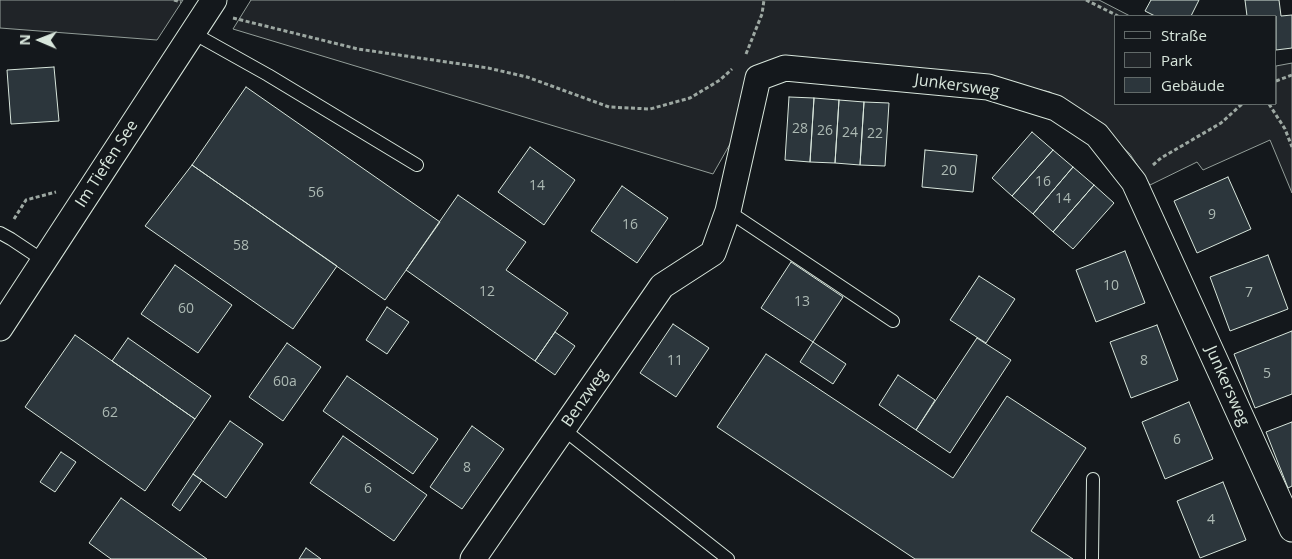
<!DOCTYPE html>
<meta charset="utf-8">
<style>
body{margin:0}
#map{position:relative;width:1292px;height:559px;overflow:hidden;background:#14181c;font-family:"Open Sans",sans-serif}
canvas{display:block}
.legend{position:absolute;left:1114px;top:15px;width:162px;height:90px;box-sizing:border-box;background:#14181c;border:1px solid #626a69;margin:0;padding:6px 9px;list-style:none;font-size:15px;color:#d8e6dc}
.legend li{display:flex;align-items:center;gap:10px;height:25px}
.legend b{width:25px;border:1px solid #626a69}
.north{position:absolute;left:15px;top:15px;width:50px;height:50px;-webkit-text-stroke:4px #14181c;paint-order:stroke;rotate:271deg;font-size:14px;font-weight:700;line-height:20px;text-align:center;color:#d8e6dc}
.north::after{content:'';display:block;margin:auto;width:18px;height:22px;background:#d8e6dc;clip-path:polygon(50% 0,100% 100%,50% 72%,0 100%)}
</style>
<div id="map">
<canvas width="1292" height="559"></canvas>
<ul class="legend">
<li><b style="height:6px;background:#14181c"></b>Straße</li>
<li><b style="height:14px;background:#202428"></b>Park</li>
<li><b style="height:14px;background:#2c363c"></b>Gebäude</li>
</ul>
<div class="north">N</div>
</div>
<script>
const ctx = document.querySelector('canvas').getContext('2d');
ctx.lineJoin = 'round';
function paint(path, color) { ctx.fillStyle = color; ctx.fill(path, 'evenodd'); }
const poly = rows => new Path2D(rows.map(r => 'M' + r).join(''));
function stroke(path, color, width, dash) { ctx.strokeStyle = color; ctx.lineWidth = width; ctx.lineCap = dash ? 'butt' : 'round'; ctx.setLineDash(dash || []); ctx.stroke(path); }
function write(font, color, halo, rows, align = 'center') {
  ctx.font = font + ' "Open Sans",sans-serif'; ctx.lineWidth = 4; ctx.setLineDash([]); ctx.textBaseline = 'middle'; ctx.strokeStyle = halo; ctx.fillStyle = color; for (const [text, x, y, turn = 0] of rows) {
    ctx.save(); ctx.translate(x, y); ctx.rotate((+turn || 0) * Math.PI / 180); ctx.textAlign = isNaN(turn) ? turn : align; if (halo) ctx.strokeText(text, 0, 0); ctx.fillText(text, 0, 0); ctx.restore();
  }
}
const green = poly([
 [0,0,183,0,157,40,0,28,0,0],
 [251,0,1099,0,1130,16,1116,16,1116,104,1276,104,1276,66,1292,63,1292,193,1270,140,1203,170,1197,162,1150,185,1130,154,1094,121,1050,92,1000,81,760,66,734,137,713,174,233,29,251,0]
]);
const building = poly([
 [1151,0,1199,0,1191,16,1155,16,1145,11,1151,0],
 [1245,0,1279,0,1281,16,1292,15,1292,48,1276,50,1276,16,1247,16,1245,0],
 [54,67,59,121,11,124,7,70,54,67],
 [246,87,440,222,385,300,192,165,246,87],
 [789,97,814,98,810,162,785,160,789,97],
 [814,98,839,100,835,163,810,162,814,98],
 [839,100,864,102,860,165,835,163,839,100],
 [864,102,889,103,885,166,860,165,864,102],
 [1032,132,1053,150,1012,196,992,178,1032,132],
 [530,147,575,180,544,225,498,192,530,147],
 [925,150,977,155,973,192,922,187,925,150],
 [1053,150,1073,167,1033,214,1012,196,1053,150],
 [192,165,337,266,293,329,145,226,192,165],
 [1073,167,1094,185,1053,232,1033,214,1073,167],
 [1228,177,1251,229,1197,253,1174,201,1228,177],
 [1094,185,1114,203,1073,249,1053,232,1094,185],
 [622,186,668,218,637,263,591,231,622,186],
 [458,195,526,242,506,270,568,313,535,361,406,270,458,195],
 [1125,251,1145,303,1096,322,1076,270,1125,251],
 [1268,255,1288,309,1230,331,1210,277,1268,255],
 [791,262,843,297,813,342,761,308,791,262],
 [175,265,232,305,198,353,141,314,175,265],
 [979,276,1015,299,986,343,950,320,979,276],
 [387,307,409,322,387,354,366,340,387,307],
 [673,324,709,348,676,397,640,373,673,324],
 [1157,325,1178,380,1131,398,1110,342,1157,325],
 [1292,331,1292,394,1255,408,1234,354,1292,331],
 [555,332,575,346,555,375,535,361,555,332],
 [75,335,195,419,145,491,25,407,75,335],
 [128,338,211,396,195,419,112,361,128,338],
 [977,338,1011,360,950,453,916,430,977,338],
 [813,342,846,364,833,384,800,362,813,342],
 [287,343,321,367,283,421,249,397,287,343],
 [766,354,953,478,1007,396,1086,448,1031,531,1073,559,915,559,717,427,766,354],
 [898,375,935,400,916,430,879,405,898,375],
 [347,376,438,439,413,474,323,411,347,376],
 [1189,402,1213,459,1165,479,1142,422,1189,402],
 [230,421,263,444,226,498,193,474,230,421],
 [1292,422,1292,486,1288,488,1266,432,1292,422],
 [472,426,504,449,462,509,430,487,472,426],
 [343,436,427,495,394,541,310,483,343,436],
 [61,452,76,462,55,492,40,482,61,452],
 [193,474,202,480,180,511,172,505,193,474],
 [1223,482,1246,540,1200,558,1177,501,1223,482],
 [121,498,207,559,111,559,89,543,121,498],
 [306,548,321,559,299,559,306,548]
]);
const path = poly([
 [174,0,181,2],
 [1086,0,1118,16],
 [233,18,358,49,488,68,527,77,609,107,650,109,690,98,720,80,732,69],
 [746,54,762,14,764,0],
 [1276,81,1292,75],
 [1269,104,1285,129,1292,147],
 [1153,165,1161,158,1221,123,1242,104],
 [14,219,26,200,56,192]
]);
const lane = poly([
 [193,33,268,75,417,165],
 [728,211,893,321],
 [0,233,11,239,44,261],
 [563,429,728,559],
 [1092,559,1093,479]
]);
const street = poly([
 [0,328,214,0],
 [473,559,662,286,713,253,728,211,758,78,785,68,988,87,1056,108,1097,135,1134,182,1292,529]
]);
const numberNames = [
 ["28",800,129],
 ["26",825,131],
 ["24",850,133],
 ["22",875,134],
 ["20",949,171],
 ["16",1043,182],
 ["14",537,186],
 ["56",316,193],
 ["14",1063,199],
 ["9",1212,215],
 ["16",630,225],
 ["58",241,246],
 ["10",1111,286],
 ["12",487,292],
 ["7",1249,293],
 ["13",802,302],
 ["60",186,309],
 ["11",675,361],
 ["8",1144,361],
 ["5",1267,374],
 ["60a",285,382],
 ["62",110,413],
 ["6",1177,440],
 ["8",467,468],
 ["6",368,489],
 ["4",1211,520]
];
const streetNames = [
 ["Junkersweg",957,86,8],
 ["Im Tiefen See",107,164,-57],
 ["Junkersweg",1227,386,66],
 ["Benzweg",585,398,-55]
];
paint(green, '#202428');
stroke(green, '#939e99', 1);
paint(building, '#2c363c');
stroke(building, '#d8e6dc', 1);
stroke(lane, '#d8e6dc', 14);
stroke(street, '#d8e6dc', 27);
stroke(path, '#9da8a2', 3, [4, 2.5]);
stroke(lane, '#14181c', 12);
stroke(street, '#14181c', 25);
write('14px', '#adbab4', null, numberNames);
write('16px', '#d8e6dc', '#14181c', streetNames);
</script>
